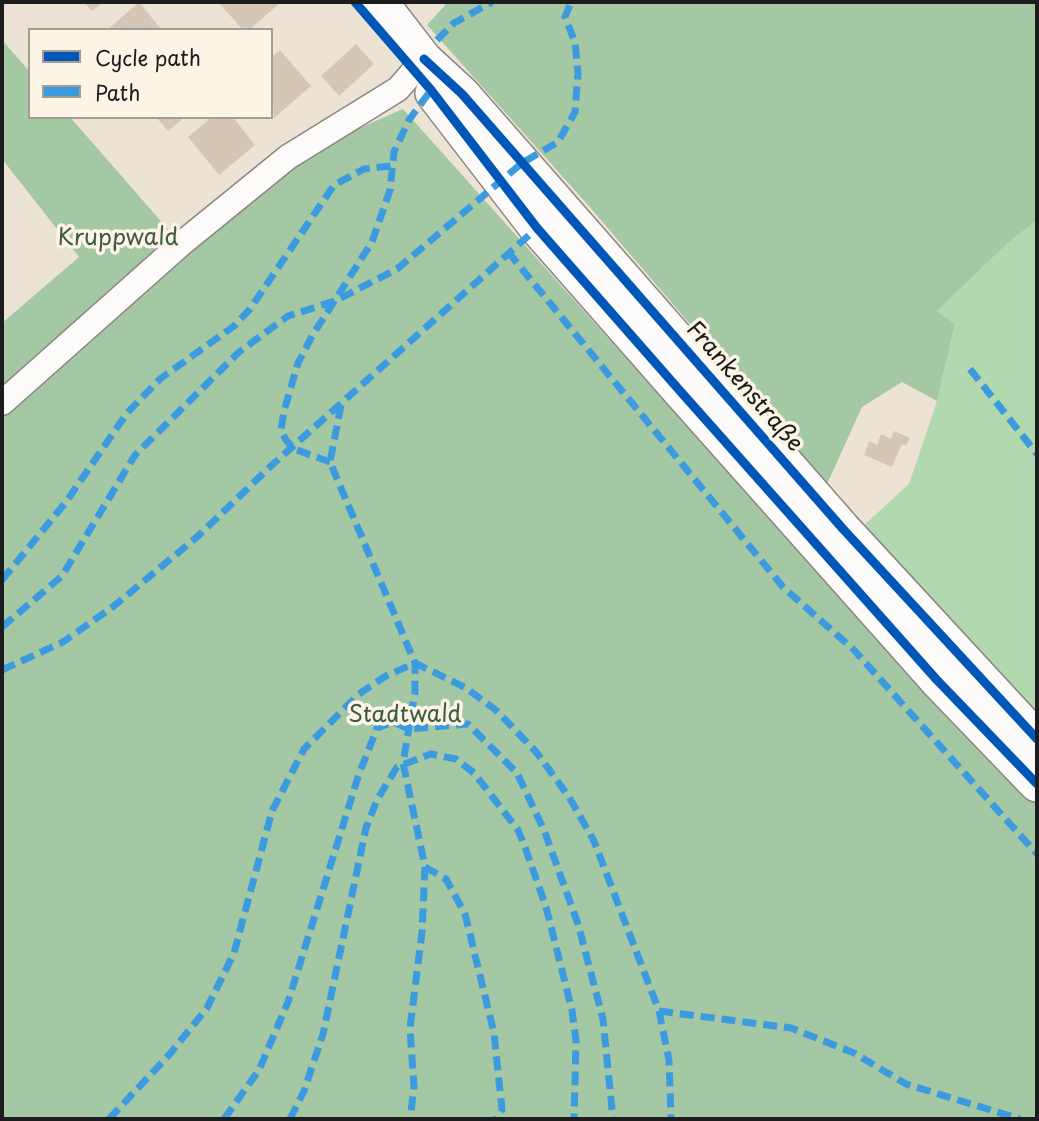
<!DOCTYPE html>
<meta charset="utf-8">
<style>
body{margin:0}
#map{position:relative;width:1039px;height:1121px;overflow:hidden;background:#ece3d5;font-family:"Playpen Sans",sans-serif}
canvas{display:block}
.frame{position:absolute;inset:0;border:4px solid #1c1c1c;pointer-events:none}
.legend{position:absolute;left:28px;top:28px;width:245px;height:91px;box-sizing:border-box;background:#fcf5e5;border:2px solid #a29e95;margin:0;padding:9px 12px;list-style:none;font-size:21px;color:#1c1c1c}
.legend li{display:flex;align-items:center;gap:14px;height:35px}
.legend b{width:35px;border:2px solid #a29e95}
</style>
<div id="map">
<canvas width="1039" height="1121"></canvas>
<div class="frame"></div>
<ul class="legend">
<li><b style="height:9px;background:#0057b8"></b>Cycle path</li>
<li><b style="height:9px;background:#3c9bdf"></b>Path</li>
</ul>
</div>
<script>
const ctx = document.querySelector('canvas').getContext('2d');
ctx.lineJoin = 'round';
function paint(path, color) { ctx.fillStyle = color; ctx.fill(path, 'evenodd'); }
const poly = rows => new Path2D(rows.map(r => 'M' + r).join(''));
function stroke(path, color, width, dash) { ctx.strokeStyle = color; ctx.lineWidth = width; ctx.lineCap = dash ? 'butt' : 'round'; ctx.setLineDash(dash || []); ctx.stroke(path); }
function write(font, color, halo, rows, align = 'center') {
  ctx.font = font + ' "Playpen Sans",sans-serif'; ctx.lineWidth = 7; ctx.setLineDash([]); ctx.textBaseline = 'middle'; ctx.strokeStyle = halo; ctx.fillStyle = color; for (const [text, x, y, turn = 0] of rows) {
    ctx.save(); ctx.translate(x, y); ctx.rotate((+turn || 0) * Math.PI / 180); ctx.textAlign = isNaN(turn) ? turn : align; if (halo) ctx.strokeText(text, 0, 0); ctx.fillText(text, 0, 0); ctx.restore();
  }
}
const green = poly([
 [1037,220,1037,713,863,526,909,484,937,401,955,324,937,311,1009,242]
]);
const forest = poly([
 [448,2,1037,2,1037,220,1009,242,937,311,955,324,937,401,902,382,862,407,827,484,588,205,427,25],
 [2,40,30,72,30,117,70,117,180,243,2,400,2,323,79,257,2,159],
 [403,109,873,634,1037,805,1037,1119,2,1119,2,406,289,159]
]);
const building = poly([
 [84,2,103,2,92,11],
 [139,2,162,30,107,30,122,17],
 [218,2,281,2,249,30,243,30],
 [356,44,374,64,339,96,321,76],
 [280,50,311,86,274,118,271,58],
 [156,117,185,117,168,131],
 [212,117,233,117,255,145,219,175,188,137],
 [894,431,910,438,906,446,902,444,892,467,864,455,869,441,877,445,881,434,891,439]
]);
const street = poly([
 [2,403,181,244,288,157,398,89,424,59]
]);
const secondary = poly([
 [380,2,424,59,462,94,843,529,1037,739],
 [433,93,537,228,681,392,936,679,1037,784]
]);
const quiet = poly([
 [437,40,454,23,492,2],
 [508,252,783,587,854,650,1037,854],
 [970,369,1037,454],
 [341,405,330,462,415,663,415,692,403,763,425,867,422,932,410,1028,414,1087,410,1119],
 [330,462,294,449,286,440,281,430,284,411,298,363,312,336,372,242,390,190,394,152,409,120,431,90],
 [2,580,66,502,127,413,160,379,234,326,250,309,334,185,364,169,391,166],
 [2,627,62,576,135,455,239,352,288,316,335,301,397,269,522,163,558,142,575,112,578,73,575,42,565,17,571,2],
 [2,670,63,642,114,606,197,537,271,466,537,228],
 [425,867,446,879,465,914,494,1033,502,1110,496,1119],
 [659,1011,791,1028,854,1053,906,1084,1020,1119],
 [109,1119,169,1055,207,1008,234,953,272,811,304,749,359,694,384,677,415,663,466,688,497,711,537,753,569,797,594,841,659,1011,669,1060,671,1119],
 [224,1119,259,1070,288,1002,358,777,377,728,393,722,409,729,468,724,517,773,544,830,578,924,603,1019,613,1119],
 [290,1119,304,1091,323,1034,366,828,377,800,397,767,431,754,456,759,474,773,518,830,525,847,546,907,572,1010,576,1041,574,1119]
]);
const cycleway = poly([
 [355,2,431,90,537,228,681,392,936,679,1037,784],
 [424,59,462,94,843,529,1037,739]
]);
const parkNames = [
 ["Kruppwald",118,239],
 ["Stadtwald",405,716]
];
const streetNames = [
 ["Frankenstraße",744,387,49]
];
paint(green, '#b1d8ae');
paint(forest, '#a3c8a3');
paint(building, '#d4c7b6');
stroke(street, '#8b867f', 27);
stroke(secondary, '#8b867f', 38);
stroke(street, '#fcfbf9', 24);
stroke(secondary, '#fcfbf9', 35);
stroke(quiet, '#3c9bdf', 7, [14, 7]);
stroke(cycleway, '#0057b8', 9);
write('23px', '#3f5b44', '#fcf5e5', parkNames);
write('23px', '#1c1c1c', '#fcf5e5', streetNames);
</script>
